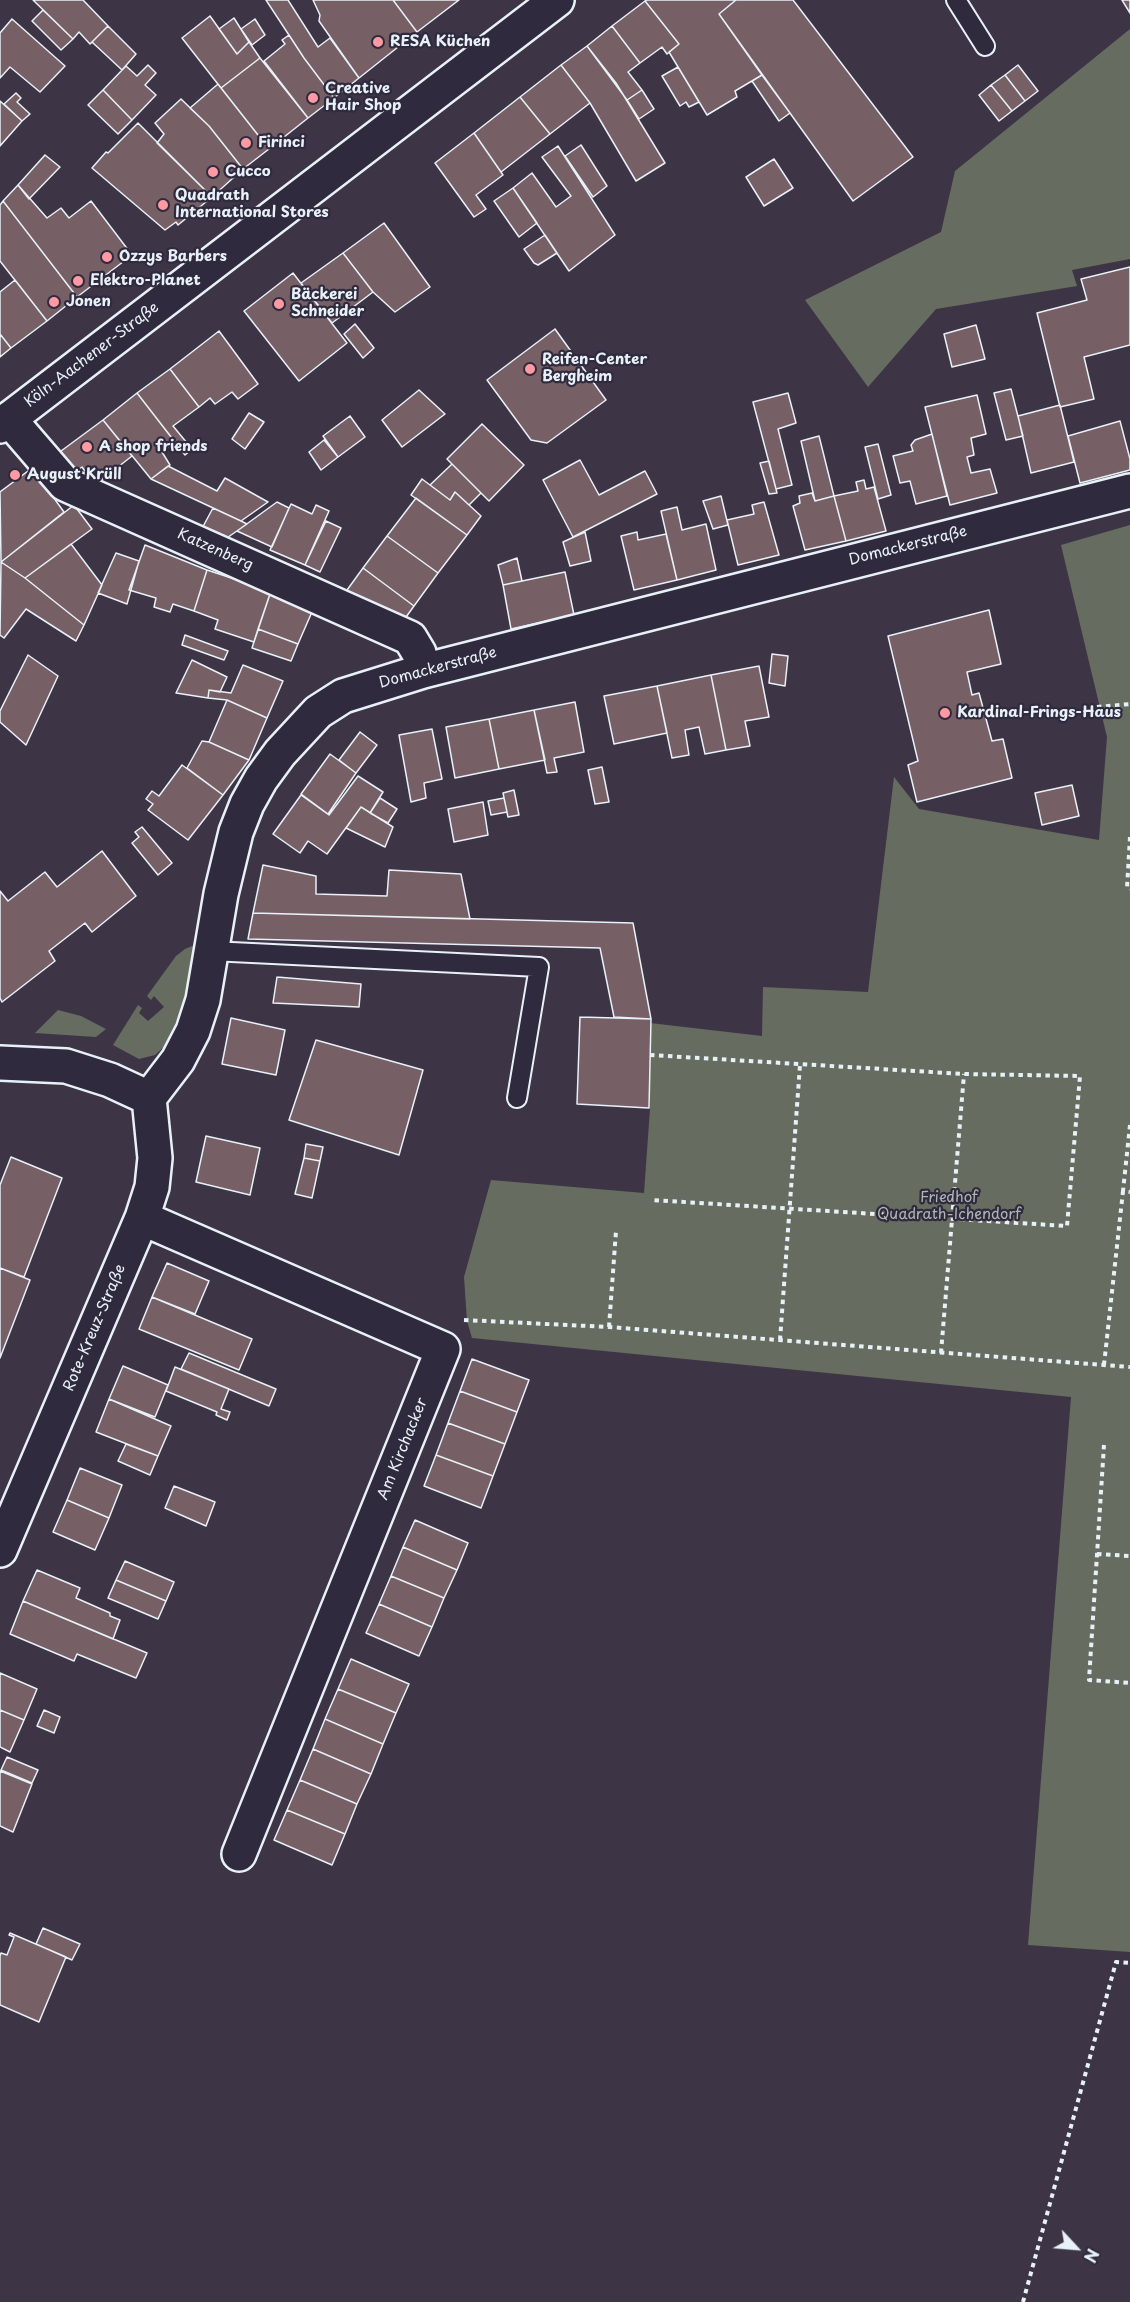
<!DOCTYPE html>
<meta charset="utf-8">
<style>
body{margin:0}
#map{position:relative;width:1130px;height:2302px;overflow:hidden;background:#3d3545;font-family:"Playpen Sans",sans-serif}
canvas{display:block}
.north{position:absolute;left:1046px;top:2218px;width:60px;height:60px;-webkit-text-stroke:4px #2f2a3d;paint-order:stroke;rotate:116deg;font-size:16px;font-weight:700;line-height:24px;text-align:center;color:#e8f1f8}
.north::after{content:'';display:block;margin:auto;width:21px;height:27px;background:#e8f1f8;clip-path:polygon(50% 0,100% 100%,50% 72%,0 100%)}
</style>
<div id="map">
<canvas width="1130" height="2302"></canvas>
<div class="north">N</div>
</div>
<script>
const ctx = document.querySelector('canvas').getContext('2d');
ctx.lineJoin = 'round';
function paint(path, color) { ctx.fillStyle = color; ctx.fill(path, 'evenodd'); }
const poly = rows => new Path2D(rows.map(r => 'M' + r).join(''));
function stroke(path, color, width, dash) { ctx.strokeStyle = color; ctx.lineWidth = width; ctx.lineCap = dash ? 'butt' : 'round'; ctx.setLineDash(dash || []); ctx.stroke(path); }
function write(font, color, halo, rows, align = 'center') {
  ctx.font = font + ' "Playpen Sans",sans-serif'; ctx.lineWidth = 4.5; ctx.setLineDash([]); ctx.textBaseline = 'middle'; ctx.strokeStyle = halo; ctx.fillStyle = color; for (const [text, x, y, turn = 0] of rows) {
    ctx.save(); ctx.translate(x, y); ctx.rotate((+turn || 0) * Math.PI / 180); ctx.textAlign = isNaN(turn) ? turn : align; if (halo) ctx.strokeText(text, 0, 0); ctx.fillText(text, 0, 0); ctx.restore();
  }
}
const green = poly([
 [1130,29,1130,259,1072,270,1077,286,936,309,868,387,805,300,941,232,955,171],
 [1130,525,1130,1952,1028,1945,1071,1397,472,1338,467,1321,464,1277,491,1180,644,1193,650,1109,650,1023,762,1036,763,987,868,992,894,777,919,809,1099,840,1107,737,1061,545],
 [197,944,187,998,165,1046,155,1055,139,1059,113,1045,138,1005,142,1008,139,1013,148,1021,164,1007,154,996,151,1000,147,996,176,956,185,949],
 [58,1010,81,1016,106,1029,96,1037,35,1033]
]);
const building = poly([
 [33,0,83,0,108,26,90,44,79,32,73,39,33,0],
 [266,0,288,0,318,47,330,38,359,78,334,98,304,58,266,0],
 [313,0,393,0,417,32,359,78,319,21,320,15,313,0],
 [393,0,459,0,417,32,393,0],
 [647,0,736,0,719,14,762,75,735,91,737,97,707,115,669,52,679,44,645,1,647,0],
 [736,0,793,0,913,157,853,201,719,14,736,0],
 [1122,0,1130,0,1130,13,1122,0],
 [645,1,679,44,667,54,662,47,640,63,612,26,645,1],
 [43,10,73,39,61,50,32,21,43,10],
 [210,16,237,54,249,42,260,58,221,88,182,38,210,16],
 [234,18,249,42,237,54,219,29,234,18],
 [12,19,65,66,40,92,10,67,0,78,0,33,12,19],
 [255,19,265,35,252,45,241,29,255,19],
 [108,26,136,54,122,70,92,42,108,26],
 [612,26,640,63,628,72,642,90,627,100,587,46,612,26],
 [289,35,304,58,334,98,308,118,264,61,285,44,282,40,289,35],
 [587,46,616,83,665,163,636,181,590,103,561,65,587,46],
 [260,58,308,118,269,149,221,88,260,58],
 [148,65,156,73,145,85,156,95,132,120,103,90,126,66,137,76,148,65],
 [561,65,590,103,550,134,520,97,561,65],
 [1018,65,1038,91,1025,101,1005,75,1018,65],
 [678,67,699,102,689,107,686,102,680,106,662,76,678,67],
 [762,75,790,113,779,121,752,81,762,75],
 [1005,75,1025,101,1012,111,991,85,1005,75],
 [218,84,269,149,243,169,209,126,190,108,218,84],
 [991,85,1012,111,999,121,979,95,991,85],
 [103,90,132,120,118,134,88,105,103,90],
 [642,90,654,109,639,119,627,100,642,90],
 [16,93,21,98,17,102,30,114,22,121,4,104,16,93],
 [520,97,550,134,501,172,474,133,520,97],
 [181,99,209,126,243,169,212,197,157,143,164,134,155,123,181,99],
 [0,101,22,121,0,146,0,101],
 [138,123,212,197,178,225,176,222,165,230,92,168,106,152,108,153,138,123],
 [474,133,503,175,476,195,486,209,474,217,435,163,474,133],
 [581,145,607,186,593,197,565,156,581,145],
 [558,146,615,235,569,271,513,188,532,173,556,207,571,196,542,157,558,146],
 [45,155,60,167,29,199,18,185,45,155],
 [774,159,793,188,764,206,746,177,774,159],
 [18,185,47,218,61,208,69,218,91,201,132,255,77,297,3,201,18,185],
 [513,188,537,223,519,237,494,201,513,188],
 [3,201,77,297,47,321,0,261,0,205,3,201],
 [384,223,430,287,395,312,373,292,343,253,384,223],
 [545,235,557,253,538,265,534,263,524,249,545,235],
 [343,253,373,292,332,323,301,283,343,253],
 [1130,267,1130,345,1084,357,1094,399,1060,407,1037,313,1087,300,1081,279,1130,267],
 [293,273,347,343,299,381,244,311,293,273],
 [15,280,47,321,11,348,0,334,0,292,15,280],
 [355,324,374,348,363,358,344,334,355,324],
 [976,325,985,359,952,367,944,334,976,325],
 [555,329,606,400,547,443,531,440,487,380,555,329],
 [219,331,258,384,238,399,232,392,215,404,210,398,199,407,170,369,219,331],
 [0,334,11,348,0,357,0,334],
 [170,369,199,407,173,426,192,449,185,455,137,393,170,369],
 [1011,389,1023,436,1006,440,994,393,1011,389],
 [419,390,445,414,402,447,382,420,419,390],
 [137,393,175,442,162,452,170,465,151,479,103,420,137,393],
 [788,393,796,423,778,429,792,485,776,489,753,402,788,393],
 [977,395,986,434,971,438,974,455,967,457,971,473,990,469,997,493,950,505,925,407,977,395],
 [1060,405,1074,462,1031,473,1018,416,1060,405],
 [249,413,264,422,245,449,232,439,249,413],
 [350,416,365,437,338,457,323,436,350,416],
 [103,420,132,456,95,485,82,467,72,474,57,454,103,420],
 [1120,421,1130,459,1130,470,1080,483,1068,436,1120,421],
 [482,424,524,465,489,501,447,459,482,424],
 [932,434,947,496,916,504,910,481,900,483,893,456,913,451,911,445,915,440,932,434],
 [819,436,834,496,815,501,801,441,819,436],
 [324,440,338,457,321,470,309,452,324,440],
 [878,444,891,495,878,499,865,447,878,444],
 [580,460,599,495,645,471,657,494,573,537,543,480,580,460],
 [769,461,777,493,769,494,760,463,769,461],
 [452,464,481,493,469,505,455,492,450,500,430,485,452,464],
 [168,466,217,491,225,478,268,502,241,521,151,479,168,466],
 [32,468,64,512,1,562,0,492,32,468],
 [422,479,450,500,455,492,481,516,467,535,411,495,422,479],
 [864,480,866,489,874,487,886,531,846,541,834,496,858,491,856,482,864,480],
 [812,493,815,501,834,496,846,541,805,550,793,506,800,503,799,496,812,493],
 [721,496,728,525,713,529,703,501,721,496],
 [416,498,467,535,438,573,387,536,416,498],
 [277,502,289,508,272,547,237,531,277,502],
 [764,502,779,555,738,565,727,520,754,514,752,505,764,502],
 [291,504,312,514,316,505,329,511,305,565,270,550,291,504],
 [74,505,92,529,25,578,1,562,74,505],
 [677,507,682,530,706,524,716,570,677,580,661,511,677,507],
 [213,508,241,521,247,524,221,542,200,532,213,508],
 [326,521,341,528,320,572,305,565,326,521],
 [585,532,591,561,570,566,563,542,585,532],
 [637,532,638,540,666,534,677,580,634,590,621,536,637,532],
 [387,536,438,573,414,606,363,568,387,536],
 [71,544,102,585,84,625,25,578,71,544],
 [145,545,207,570,194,611,173,604,170,612,154,607,156,598,129,590,145,545],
 [116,553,139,561,127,604,98,593,116,553],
 [517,558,522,581,503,585,498,565,517,558],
 [1,562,25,578,84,625,76,641,26,609,4,638,0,635,1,562],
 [363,568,414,606,401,624,342,597,363,568],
 [207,570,271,591,254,642,215,629,218,620,194,611,207,570],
 [565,572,574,615,511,629,503,585,565,572],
 [271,591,315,605,298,644,258,629,271,591],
 [989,610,1001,664,967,672,972,695,979,693,992,741,1003,739,1012,778,917,802,908,765,918,761,888,636,989,610],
 [258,629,298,644,291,661,252,648,258,629],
 [185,635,228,651,224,660,182,645,185,635],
 [772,654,788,656,785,686,769,683,772,654],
 [28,655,58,676,26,745,0,722,0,711,28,655],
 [192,660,227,677,220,692,209,690,208,698,176,693,192,660],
 [243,665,283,681,267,718,227,700,208,698,209,690,231,693,243,665],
 [759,666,769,717,745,721,750,746,726,750,711,675,759,666],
 [711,675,726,750,705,754,699,727,685,730,689,755,672,758,657,686,711,675],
 [657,686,667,733,614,744,604,696,657,686],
 [227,700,267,718,249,760,209,742,227,700],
 [575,702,584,752,554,758,557,772,547,773,534,710,575,702],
 [534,710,545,760,499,769,489,719,534,710],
 [489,719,499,769,455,778,446,727,489,719],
 [432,729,442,779,424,783,426,798,411,802,399,735,432,729],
 [360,732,377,745,356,773,339,760,360,732],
 [202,741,209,742,249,760,223,795,187,768,202,741],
 [330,754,356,773,328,814,301,794,330,754],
 [182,765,223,795,188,840,148,810,153,804,146,799,152,791,159,796,182,765],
 [602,767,609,802,595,804,588,770,602,767],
 [358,776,383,792,370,813,361,807,327,854,308,841,300,853,273,834,301,795,329,815,358,776],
 [1072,785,1079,816,1042,825,1035,793,1072,785],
 [514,790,519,815,508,817,503,793,514,790],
 [380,798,397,809,388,823,370,813,380,798],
 [504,798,507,812,491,815,488,801,504,798],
 [483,802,488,835,454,842,448,809,483,802],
 [361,807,393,827,385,847,346,828,361,807],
 [142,827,172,863,158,875,132,843,139,837,135,832,142,827],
 [102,851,136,896,92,932,85,923,49,951,55,961,2,1002,0,998,0,891,8,901,45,872,57,887,102,851],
 [263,865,316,876,316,894,387,896,389,870,461,874,470,919,253,913,263,865],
 [253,913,633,923,651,1019,614,1017,600,948,248,939,253,913],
 [277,977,361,984,359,1007,273,1003,277,977],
 [580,1017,651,1019,649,1108,577,1104,580,1017],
 [231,1018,285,1030,276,1075,222,1064,231,1018],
 [316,1040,423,1070,399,1155,289,1120,316,1040],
 [206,1136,260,1148,250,1195,196,1182,206,1136],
 [306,1144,323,1147,320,1161,304,1158,306,1144],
 [11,1157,62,1178,24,1277,0,1268,0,1185,11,1157],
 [304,1158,320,1161,312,1198,295,1194,304,1158],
 [167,1263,209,1281,195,1314,152,1297,167,1263],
 [0,1268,30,1280,0,1358,0,1268],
 [152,1297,252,1339,239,1370,139,1329,152,1297],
 [189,1353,276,1389,269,1406,181,1369,189,1353],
 [472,1359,529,1380,517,1412,460,1391,472,1359],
 [123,1366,168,1385,155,1417,109,1399,123,1366],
 [175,1367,229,1389,221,1409,230,1412,227,1420,216,1415,217,1412,166,1391,175,1367],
 [460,1391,517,1412,505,1444,448,1423,460,1391],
 [109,1399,171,1426,158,1456,96,1432,109,1399],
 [448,1423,505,1444,493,1476,436,1455,448,1423],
 [126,1444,158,1456,150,1475,118,1461,126,1444],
 [436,1455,493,1476,481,1508,424,1486,436,1455],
 [80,1468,122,1485,109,1518,67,1500,80,1468],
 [174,1486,215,1502,206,1526,165,1508,174,1486],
 [67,1500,109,1518,95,1550,53,1532,67,1500],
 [415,1520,468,1543,457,1570,403,1547,415,1520],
 [403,1547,457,1570,444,1598,391,1576,403,1547],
 [125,1561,174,1582,166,1601,116,1580,125,1561],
 [37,1570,80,1588,76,1598,110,1613,110,1616,120,1620,113,1639,23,1601,37,1570],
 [391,1576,444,1598,432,1627,379,1604,391,1576],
 [116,1580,166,1601,158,1619,108,1598,116,1580],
 [23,1601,147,1653,136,1678,77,1654,74,1661,10,1634,23,1601],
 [379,1604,432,1627,419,1656,366,1633,379,1604],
 [351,1659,409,1684,396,1713,338,1689,351,1659],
 [0,1673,37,1689,24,1720,0,1710,0,1673],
 [338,1689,396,1713,383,1744,325,1719,338,1689],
 [0,1710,24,1720,10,1752,0,1747,0,1710],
 [44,1710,60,1717,54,1733,37,1726,44,1710],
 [325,1719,383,1744,371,1774,313,1749,325,1719],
 [313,1749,371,1774,357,1804,300,1780,313,1749],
 [7,1757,38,1770,32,1783,1,1770,7,1757],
 [0,1771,32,1784,13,1832,0,1826,0,1771],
 [300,1780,357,1804,345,1834,287,1810,300,1780],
 [287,1810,345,1834,332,1865,274,1840,287,1810],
 [43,1928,80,1944,72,1960,36,1944,43,1928],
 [10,1933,66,1957,39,2022,0,2005,0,1956,1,1953,7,1955,14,1937,9,1935,10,1933]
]);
const path = poly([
 [1097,707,1130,704],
 [1130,837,1127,888,1130,889],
 [650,1055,964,1074,1080,1076,1067,1226,652,1200],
 [1130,1125,1123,1191,1130,1192],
 [464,1320,609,1327,1130,1367],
 [609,1327,616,1231],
 [780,1340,800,1065],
 [941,1353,964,1074],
 [1104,1365,1123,1191],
 [1104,1445,1089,1680,1130,1683],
 [1097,1554,1130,1556],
 [1023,2302,1116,1962,1130,1963]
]);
const service = poly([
 [956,0,985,46],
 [211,951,539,967,517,1098]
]);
const minor = poly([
 [9,419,65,484,410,638,419,653,423,671],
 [0,1063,66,1066,110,1080,149,1098,178,1060,193,1031,203,1000,221,894,236,832,247,804,261,779,280,753,318,712,343,696,423,671,1130,491],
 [142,1218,443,1349,239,1854],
 [0,1550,142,1218,152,1187,155,1158,149,1098]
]);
const secondary = poly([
 [0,426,557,0]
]);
const markers = [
 [378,42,6,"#ff9aa2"],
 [313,98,6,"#ff9aa2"],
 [246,143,6,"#ff9aa2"],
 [213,172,6,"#ff9aa2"],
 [163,205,6,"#ff9aa2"],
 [107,257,6,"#ff9aa2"],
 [78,281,6,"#ff9aa2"],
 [54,302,6,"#ff9aa2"],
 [279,304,6,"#ff9aa2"],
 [530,369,6,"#ff9aa2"],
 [87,447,6,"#ff9aa2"],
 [15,475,6,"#ff9aa2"],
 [945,713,6,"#ff9aa2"]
];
const poiNames = [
 ["RESA Küchen",390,42],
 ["Creative",325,89],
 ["Hair Shop",325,106],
 ["Firinci",258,143],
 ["Cucco",225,172],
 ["Quadrath",175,196],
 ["International Stores",175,213],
 ["Ozzys Barbers",119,257],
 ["Elektro-Planet",90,281],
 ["Bäckerei",291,295],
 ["Schneider",291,312],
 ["Jonen",66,302],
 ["Reifen-Center",542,360],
 ["Bergheim",542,377],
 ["A shop friends",99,447],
 ["August Krüll",27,475],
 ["Kardinal-Frings-Haus",957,713]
];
const streetNames = [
 ["Köln-Aachener-Straße",92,355,-37],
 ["Domackerstraße",908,546,-14],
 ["Katzenberg",215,550,24],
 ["Domackerstraße",438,668,-15],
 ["Rote-Kreuz-Straße",95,1328,-67],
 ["Am Kirchacker",403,1449,-68]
];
const parkNames = [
 ["Friedhof",949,1198],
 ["Quadrath-Ichendorf",949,1215]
];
paint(green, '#666d60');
paint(building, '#765f65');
stroke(building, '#e8f1f8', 1.5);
stroke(service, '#e8f1f8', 22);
stroke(minor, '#e8f1f8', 38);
stroke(secondary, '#e8f1f8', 38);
stroke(path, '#e8f1f8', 4, [4.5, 4.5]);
stroke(service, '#2f2a3d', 18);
stroke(minor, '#2f2a3d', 33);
stroke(secondary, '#2f2a3d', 33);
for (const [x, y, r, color] of markers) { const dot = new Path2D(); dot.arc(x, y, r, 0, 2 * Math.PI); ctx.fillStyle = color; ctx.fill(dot); stroke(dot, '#2f2a3d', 2); }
write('bold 15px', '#e8f1f8', '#2f2a3d', poiNames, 'left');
write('15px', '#e8f1f8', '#2f2a3d', streetNames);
write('15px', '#aeb6b4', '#2f2a3d', parkNames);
</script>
